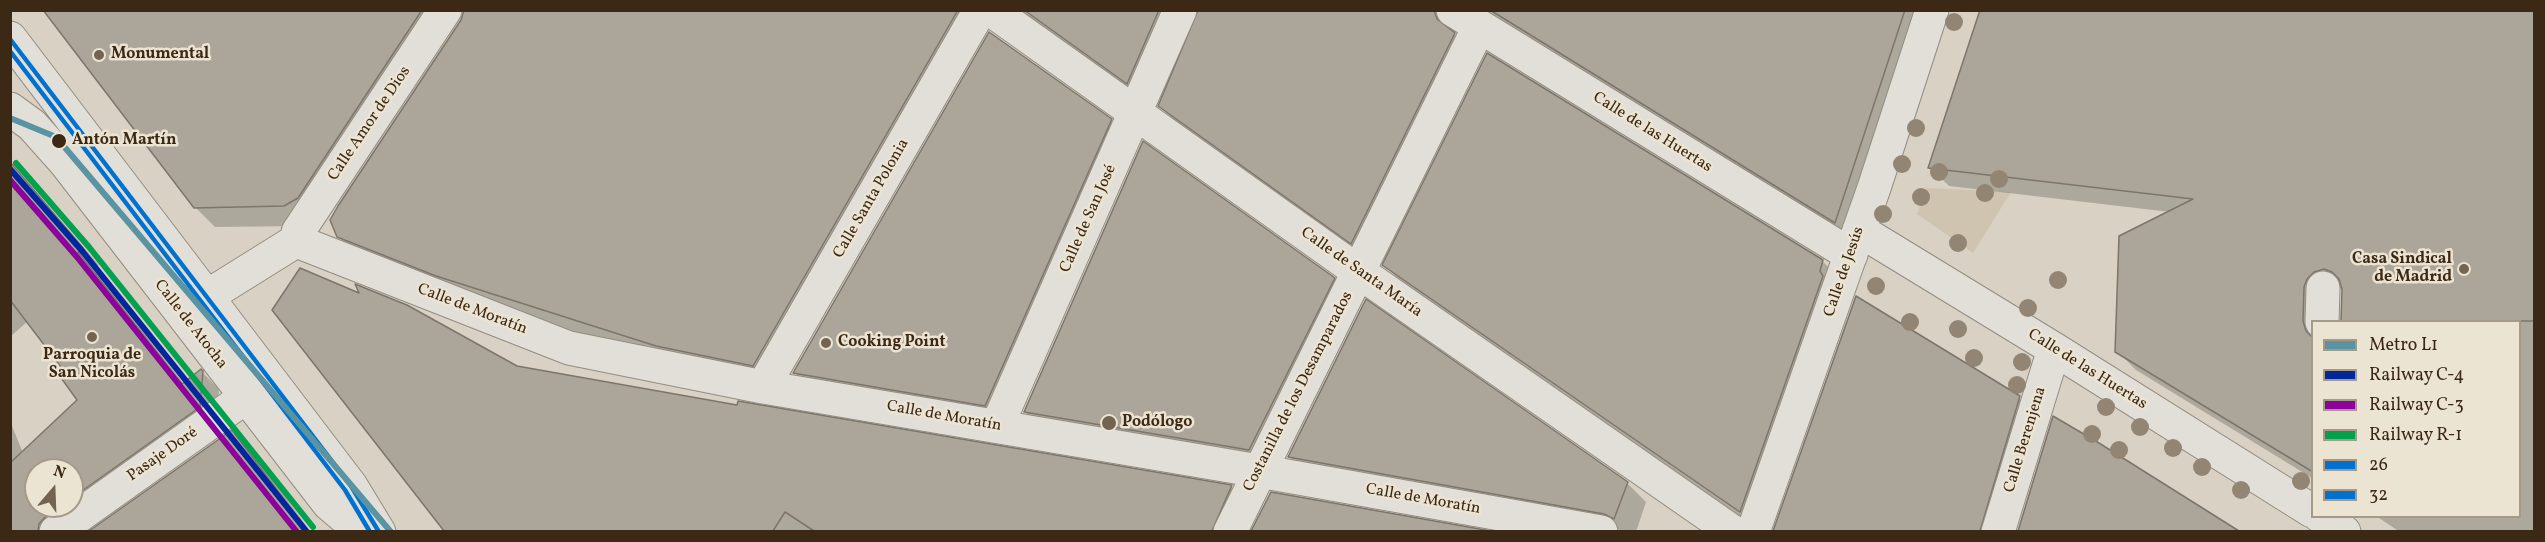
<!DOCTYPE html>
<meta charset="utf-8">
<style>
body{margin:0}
#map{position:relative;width:2545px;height:542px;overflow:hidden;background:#d9d2c4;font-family:Vollkorn,serif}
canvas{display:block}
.frame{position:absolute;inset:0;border:12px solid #3c2915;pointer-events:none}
.legend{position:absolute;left:2311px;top:320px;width:210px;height:198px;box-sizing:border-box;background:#ece4d3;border:2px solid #a69987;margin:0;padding:8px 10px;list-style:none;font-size:18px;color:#3c2915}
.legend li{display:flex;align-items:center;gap:12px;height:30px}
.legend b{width:30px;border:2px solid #a69987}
.north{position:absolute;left:24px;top:458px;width:60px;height:60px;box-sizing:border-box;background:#ece4d3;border:2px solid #a69987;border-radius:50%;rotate:19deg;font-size:16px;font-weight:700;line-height:24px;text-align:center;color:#3c2915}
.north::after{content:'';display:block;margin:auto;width:21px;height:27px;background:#736452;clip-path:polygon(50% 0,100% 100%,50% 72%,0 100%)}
</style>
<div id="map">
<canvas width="2545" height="542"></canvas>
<div class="frame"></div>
<ul class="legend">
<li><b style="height:8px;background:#5a93a1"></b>Metro L1</li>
<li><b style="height:8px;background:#00289c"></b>Railway C-4</li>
<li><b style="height:8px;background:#8b039b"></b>Railway C-3</li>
<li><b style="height:8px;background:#03a04e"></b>Railway R-1</li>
<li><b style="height:8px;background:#0072ce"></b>26</li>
<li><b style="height:8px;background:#0072ce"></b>32</li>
</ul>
<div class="north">N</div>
</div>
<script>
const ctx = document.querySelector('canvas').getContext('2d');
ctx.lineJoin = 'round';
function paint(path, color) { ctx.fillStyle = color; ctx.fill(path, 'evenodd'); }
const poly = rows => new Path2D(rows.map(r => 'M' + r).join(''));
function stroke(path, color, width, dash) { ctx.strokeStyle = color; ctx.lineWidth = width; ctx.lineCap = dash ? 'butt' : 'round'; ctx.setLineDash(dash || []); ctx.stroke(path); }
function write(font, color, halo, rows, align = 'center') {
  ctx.font = font + ' Vollkorn,serif'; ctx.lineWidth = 5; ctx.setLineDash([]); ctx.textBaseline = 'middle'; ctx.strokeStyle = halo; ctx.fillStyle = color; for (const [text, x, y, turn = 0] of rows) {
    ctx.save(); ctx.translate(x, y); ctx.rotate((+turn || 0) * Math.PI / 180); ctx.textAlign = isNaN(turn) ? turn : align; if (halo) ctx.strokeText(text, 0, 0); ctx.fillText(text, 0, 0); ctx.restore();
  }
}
const green = poly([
 [1926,188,2011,192,1973,253,1917,214]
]);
const shadow = poly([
 [44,10,1199,10,1189,15,1147,103,990,14,774,385,678,366,457,295,359,256,338,236,462,21,465,11,458,13,304,226,215,227,195,207],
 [1200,10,1932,10,1855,242,1457,20,1455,35,1474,55,1372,262,1180,126,1160,106],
 [2534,10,2534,532,2400,532,2376,516,2520,516,2520,322,2342,322,2343,288,2334,290,2312,322,2312,478,2136,370,2117,351,2170,212,1949,186,1930,167],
 [1111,120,1131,140,1005,425,814,392,795,373],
 [10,162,99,265,94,269,184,384,201,371,219,389,216,423,64,532,10,532,10,421,23,453,79,400,66,372,28,321,10,337],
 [36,470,72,470,72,506,36,506],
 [1822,261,1843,281,1761,531,1405,285,1384,265],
 [1334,279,1353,298,1269,469,1045,431,1025,412],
 [1857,298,2019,398,2038,417,2003,532,1775,532],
 [274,310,517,368,738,407,739,403,1231,487,1251,507,1239,532,447,532],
 [2055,418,2236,532,2019,532],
 [232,432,249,448,311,532,92,532],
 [1290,457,1627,483,1646,502,1636,532,1621,532,1309,476],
 [1271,494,1483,532,1253,532]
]);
const building = poly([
 [43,10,422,10,298,198,284,206,194,208,43,10],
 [464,10,958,10,753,366,656,346,436,276,337,237,330,220,338,206,461,20,464,10],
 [1024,10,1159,10,1127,84,1024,10],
 [1198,10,1434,10,1437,19,1455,33,1351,244,1158,106,1198,10],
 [1490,10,1905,10,1835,223,1490,10],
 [1980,10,2535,10,2535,321,2341,321,2342,289,2339,279,2332,272,2324,269,2314,272,2307,279,2304,287,2303,321,2306,331,2313,338,2313,472,2115,352,2119,236,2193,199,1928,168,1980,10],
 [989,32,1112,119,985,406,793,373,989,32],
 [1487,53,1823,260,1820,271,1823,276,1740,512,1382,265,1487,53],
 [1143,141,1335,278,1249,450,1024,412,1143,141],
 [10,162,83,248,78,252,182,384,201,369,203,371,200,407,72,498,72,470,36,470,36,506,60,506,45,517,39,524,38,531,10,531,10,463,77,400,59,375,64,371,10,300,10,162],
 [300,268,359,293,355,284,407,305,517,366,737,405,738,401,1232,485,1212,531,814,531,785,512,773,531,444,531,272,310,300,268],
 [1856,296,2020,396,1980,531,1773,531,1856,296],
 [1366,299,1628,482,1614,519,1604,514,1288,457,1366,299],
 [2053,416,2099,443,2239,531,2018,531,2053,416],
 [232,430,308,531,89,531,232,430],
 [1271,492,1491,531,1251,531,1271,492]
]);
const minor = poly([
 [445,10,298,232,299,239,304,244,569,348,763,387,1259,471,1601,532],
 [991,10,1359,272,1733,532],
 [1453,10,1851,255],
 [10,38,351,486,379,532],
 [10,109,32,125,65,162,329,504,362,532],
 [1859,230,2054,349,2312,511],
 [206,297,299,239],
 [2322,322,2323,288],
 [763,387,980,10],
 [997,426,1180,10],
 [2320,516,2344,532],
 [56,532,264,384],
 [1230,532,1479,27],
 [1753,532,1874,188,1932,10],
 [1998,532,2054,349]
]);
const bus1 = poly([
 [10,39,351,486,379,532]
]);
const bus2 = poly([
 [10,51,345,490,370,532]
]);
const rail1 = poly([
 [10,169,83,252,307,532]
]);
const rail2 = poly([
 [10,180,77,257,297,532]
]);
const rail3 = poly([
 [16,163,89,247,313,527]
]);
const metro1 = poly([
 [10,118,56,137,391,532]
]);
const trees = [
 [1954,22],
 [1916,128],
 [1902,164],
 [1939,172],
 [1999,179],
 [1985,193],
 [1921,197],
 [1883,214],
 [1958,243],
 [2058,280],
 [1876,286],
 [2028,308],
 [1910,322],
 [1958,329],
 [1974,358],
 [2022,362],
 [2017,385],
 [2106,407],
 [2140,427],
 [2092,434],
 [2173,448],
 [2119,450],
 [2202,467],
 [2301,481],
 [2241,490]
];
const markers = [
 [99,55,6,"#736452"],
 [59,141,8,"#3c2915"],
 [2464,269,6,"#736452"],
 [92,337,6,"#736452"],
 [826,343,6,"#736452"],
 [1109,423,8,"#736452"]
];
const poiNames = [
 ["Monumental",111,55],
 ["Casa Sindical",2452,260,"right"],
 ["de Madrid",2452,278,"right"],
 ["Cooking Point",838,343],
 ["Parroquia de",92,356,"center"],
 ["San Nicolás",92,374,"center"],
 ["Podólogo",1122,423]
];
const streetNames = [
 ["Calle Amor de Dios",370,124,-56],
 ["Calle de las Huertas",1652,133,32],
 ["Calle Santa Polonia",872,199,-60],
 ["Calle de San José",1089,219,-66],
 ["Calle de Jesús",1845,272,-71],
 ["Calle de Santa María",1361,273,35],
 ["Calle de Moratín",472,310,21],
 ["Calle de Atocha",190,325,52],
 ["Calle de las Huertas",2087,370,32],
 ["Costanilla de los Desamparados",1299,392,-63],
 ["Calle de Moratín",944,417,10],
 ["Calle Berenjena",2026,440,-73],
 ["Pasaje Doré",163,455,-35],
 ["Calle de Moratín",1423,500,10]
];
const stopNames = [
 ["Antón Martín",72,141]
];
paint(green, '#cec4b0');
paint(shadow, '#0003');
paint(building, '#aba59a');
stroke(building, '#7c756b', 1.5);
stroke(minor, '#938c81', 35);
stroke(minor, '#e2dfd8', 33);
stroke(bus1, '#0072ce', 4.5);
stroke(bus2, '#0072ce', 4.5);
stroke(rail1, '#00289c', 6);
stroke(rail2, '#8b039b', 6);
stroke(rail3, '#03a04e', 6);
stroke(metro1, '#5a93a1', 6);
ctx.fillStyle = '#928573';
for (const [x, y] of trees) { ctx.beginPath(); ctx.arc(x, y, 9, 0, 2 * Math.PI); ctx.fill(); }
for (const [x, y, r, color] of markers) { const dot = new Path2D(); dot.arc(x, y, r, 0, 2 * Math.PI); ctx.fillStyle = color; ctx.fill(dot); stroke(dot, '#ece4d3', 2); }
write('bold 16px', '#3c2915', '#ece4d3', poiNames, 'left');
write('16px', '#3c2915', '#ece4d3', streetNames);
write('bold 16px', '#3c2915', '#ece4d3', stopNames, 'left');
</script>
